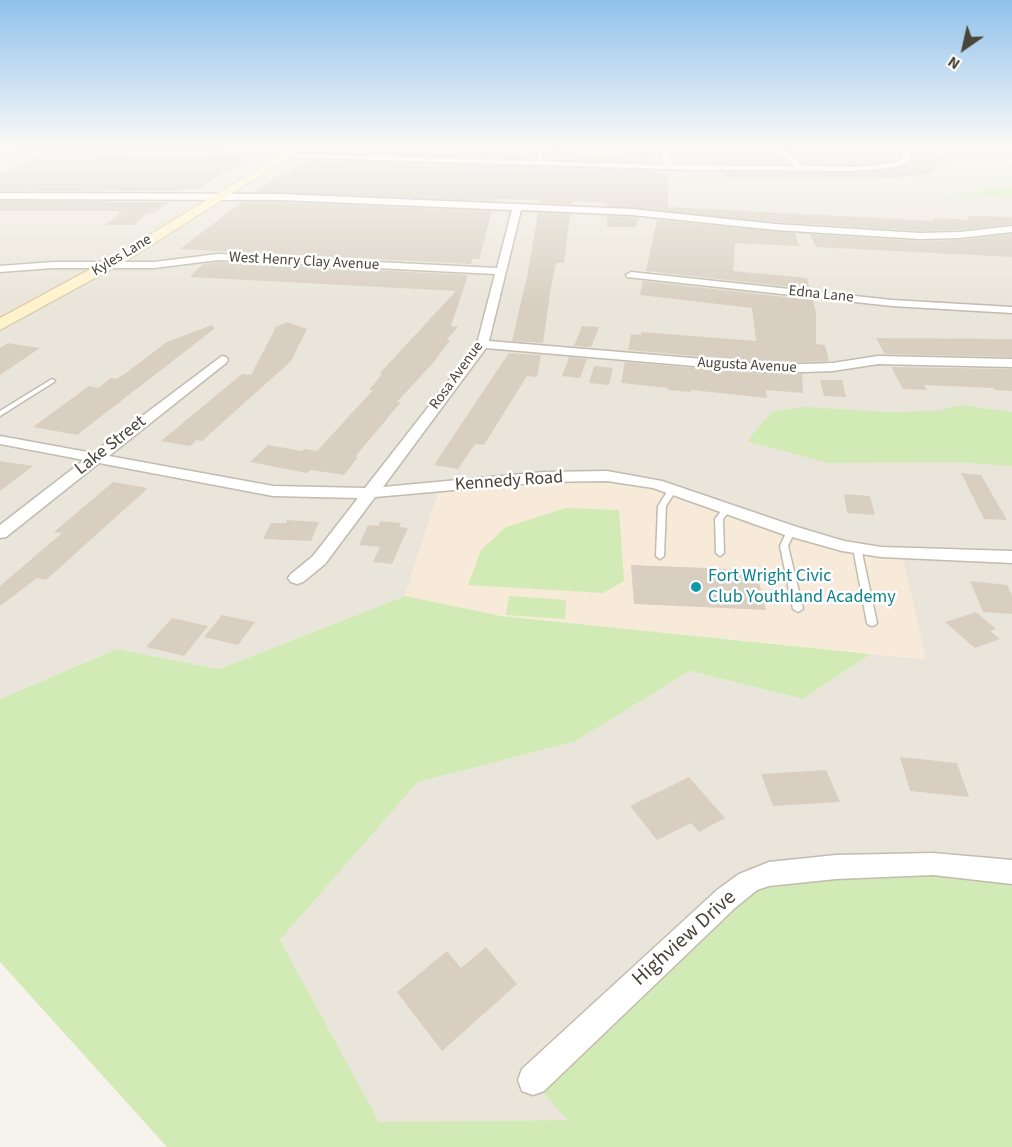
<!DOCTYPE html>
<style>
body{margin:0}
#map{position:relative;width:1012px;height:1147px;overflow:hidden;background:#f6f3ec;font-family:"Source Sans 3",sans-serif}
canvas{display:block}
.north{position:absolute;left:934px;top:18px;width:60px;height:60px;-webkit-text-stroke:4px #fff;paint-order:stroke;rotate:214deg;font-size:16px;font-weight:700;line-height:24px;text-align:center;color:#4b4439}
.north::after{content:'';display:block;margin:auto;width:21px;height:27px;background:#4b4439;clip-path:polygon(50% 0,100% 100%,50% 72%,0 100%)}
</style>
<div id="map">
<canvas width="1012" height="1147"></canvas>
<div class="north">N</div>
</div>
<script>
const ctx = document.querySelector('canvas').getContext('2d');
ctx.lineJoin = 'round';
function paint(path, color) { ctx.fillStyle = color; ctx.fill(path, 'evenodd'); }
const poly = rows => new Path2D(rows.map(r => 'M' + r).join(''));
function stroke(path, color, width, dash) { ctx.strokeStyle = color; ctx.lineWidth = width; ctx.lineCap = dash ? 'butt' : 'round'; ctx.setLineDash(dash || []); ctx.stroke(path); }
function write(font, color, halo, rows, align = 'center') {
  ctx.font = font + ' "Source Sans 3",sans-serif'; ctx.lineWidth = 5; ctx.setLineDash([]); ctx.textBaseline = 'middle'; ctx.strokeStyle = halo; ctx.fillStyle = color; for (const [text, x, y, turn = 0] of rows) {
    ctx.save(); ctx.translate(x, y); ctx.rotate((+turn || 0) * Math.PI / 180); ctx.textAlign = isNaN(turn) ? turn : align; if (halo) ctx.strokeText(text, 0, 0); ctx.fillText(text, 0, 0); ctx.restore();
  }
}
const residential = poly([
 [0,145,476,145,585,148,586,145,1012,145,1012,186,951,196,1012,198,1012,872,533,1080,568,1120,379,1123,280,940,418,782,574,742,690,671,803,699,871,654,925,659,440,487,405,596,219,669,117,649,0,699]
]);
const commercial = poly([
 [641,480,791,531,902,553,926,659,501,616,405,596,440,487,499,481]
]);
const green = poly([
 [1012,186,1012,198,946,196],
 [961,405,1012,412,1012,466,954,462,828,463,747,441,772,412,805,407,886,412,937,411],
 [566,508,619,510,624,581,603,593,468,585,481,550,506,527],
 [405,596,501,616,871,654,803,699,690,671,574,742,418,782,280,940,379,1122,567,1120,533,1080,769,874,1012,872,1012,1147,167,1147,0,962,0,699,117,649,219,669],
 [509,596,566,600,565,619,506,615]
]);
const building = poly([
 [621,145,641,145,649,162,557,159,558,153,625,157],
 [859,145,888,145,900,157,892,161,855,165,804,164,788,148,865,148],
 [900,145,927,145,949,159,928,174,881,179,727,179,723,172,855,173,897,169,910,164,913,155],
 [323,148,452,152,525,153,523,158,319,152],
 [745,148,774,148,789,164,716,163,707,149],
 [45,152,156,154,252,153,234,169,211,180,201,189,182,189,179,191,0,191,0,174],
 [310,160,653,171,654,174,668,174,668,207,935,221,933,218,971,220,967,216,1012,217,1012,224,960,230,920,231,776,222,607,206,607,203,572,201,572,204,540,203,541,200,495,199,495,201,256,192,278,176,282,176,297,164],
 [0,201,169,202,154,213,147,213,134,225,106,225,122,211,0,211],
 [242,202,280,202,492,211,479,259,472,259,471,264,180,249],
 [538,213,570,214,564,263,556,263,551,287,543,343,512,341,528,272],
 [607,216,632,217,639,218,636,227,607,227],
 [657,220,795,233,799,246,735,243,733,271,807,278,810,289,646,271],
 [810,234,920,241,960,240,1012,234,1012,257,816,247],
 [218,262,468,275,451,326,458,327,447,339,450,340,433,363,397,402,401,402,355,457,358,457,344,475,311,470,307,473,250,462,268,445,302,451,305,449,317,451,373,390,369,390,382,374,380,373,456,291,190,277,203,264],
 [643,281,813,300,816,313,816,344,825,345,829,361,775,363,628,350,631,334,641,335,641,332,756,341,752,308,640,295],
 [287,322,307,329,291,361,202,441,197,440,190,446,161,441,242,374,251,375,276,327],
 [212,325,214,329,77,435,33,427,89,386,98,388,111,378,116,379,126,373,167,342],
 [582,326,599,327,591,347,574,346],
 [876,338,1012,339,1012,357,885,354],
 [8,343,12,344,40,348,0,375,0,348],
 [509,353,541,355,537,377,527,376,484,445,475,444,458,469,434,465],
 [569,357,587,359,580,378,562,376],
 [625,362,775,375,802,374,803,393,766,390,767,398,691,390,691,392,668,390,668,388,621,383],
 [594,366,613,368,609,385,589,383],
 [891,367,1012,369,1012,391,995,390,993,388,924,385,927,390,903,389],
 [820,380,842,380,846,397,824,396],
 [0,461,33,466,0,491],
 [961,473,981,475,1007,520,984,519],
 [113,482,148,488,46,580,37,578,0,606,0,586,62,533,54,532],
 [844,494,870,496,875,515,847,513],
 [287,520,319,522,311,541,263,539,271,523,286,523],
 [381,521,401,523,399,527,408,528,392,564,373,562,380,547,359,545,368,525,378,526],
 [631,565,756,570,766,610,634,604],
 [970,581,1007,585,1012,595,1012,614,983,612],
 [976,612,996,629,990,631,1000,639,975,648,945,622],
 [222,615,255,622,238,645,204,637],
 [172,618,208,626,184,656,146,647],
 [900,757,957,763,969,797,910,791],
 [826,770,840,802,773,806,761,774],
 [689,777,725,818,699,832,691,823,657,840,630,806],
 [486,947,517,984,442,1051,397,992,447,951,461,968]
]);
const service = poly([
 [539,146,541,147,543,163,541,164,539,163,537,147,539,146],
 [52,379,55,381,54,382,0,416,0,411,52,379],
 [670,487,673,487,677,489,666,506,664,556,660,559,656,556,658,506,670,487],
 [725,506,731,506,732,508,723,519,724,553,720,556,716,553,715,519,725,506],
 [791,528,795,531,788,546,803,609,798,612,793,609,780,546,787,531,791,528],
 [857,545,861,548,877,623,875,625,872,626,869,625,867,623,853,548,857,545]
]);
const minor = poly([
 [0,145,298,145,302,147,298,149,0,148,0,145],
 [655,145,662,145,674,165,794,166,774,145,781,145,803,166,855,167,893,163,902,159,903,155,890,145,897,145,911,154,909,162,897,167,855,171,692,170,284,157,280,155,284,153,666,165,655,145],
 [0,193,280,194,517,204,632,209,776,224,920,233,960,232,1012,226,1012,232,960,238,920,239,776,230,632,215,521,210,489,341,775,365,833,363,878,356,1012,359,1012,367,878,364,833,371,775,373,486,348,383,487,544,472,607,471,662,481,797,527,844,541,881,547,1012,551,1012,563,881,557,842,551,785,535,653,488,607,481,544,482,375,497,325,564,303,582,297,584,291,582,288,578,291,574,313,556,358,498,273,496,99,463,6,537,0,538,0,525,84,460,0,444,0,436,93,453,222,356,226,357,228,360,226,363,109,456,273,486,365,488,472,351,478,340,495,274,218,260,154,268,53,268,0,272,0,266,53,262,154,262,218,254,497,268,512,210,280,200,0,199,0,193],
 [631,272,892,300,1012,307,1012,313,892,306,627,277,626,275,631,272],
 [933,853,1012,860,1012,884,933,875,836,879,769,886,757,890,735,908,544,1091,533,1095,522,1091,518,1080,522,1069,717,890,739,874,769,862,836,855,933,853]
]);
const secondary = poly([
 [297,145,308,145,128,260,0,330,0,318,118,254,297,145]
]);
const markers = [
 [696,587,6,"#0f9aa8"]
];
const farStreetnames = [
 ["Kyles Lane",122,256,-31],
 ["West Henry Clay Avenue",304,262,3],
 ["Edna Lane",821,295,6],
 ["Augusta Avenue",747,366,3],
 ["Rosa Avenue",457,376,-54]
];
const streetNames = [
 ["Lake Street",111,446,-38],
 ["Kennedy Road",509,482,-4]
];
const cultureNames = [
 ["Fort Wright Civic",708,577],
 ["Club Youthland Academy",708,598]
];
const nearStreetnames = [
 ["Highview Drive",685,939,-42]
];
paint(residential, '#eae5da');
paint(commercial, '#f7ead8');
paint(green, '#d2eab5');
paint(building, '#d8cfc1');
stroke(service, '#c2bbae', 3);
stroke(minor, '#c2bbae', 3);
stroke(secondary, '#d6c79b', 2);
paint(service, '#fff');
paint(minor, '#fff');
paint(secondary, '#fff3cd');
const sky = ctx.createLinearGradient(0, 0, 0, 305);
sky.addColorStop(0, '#8fc1ec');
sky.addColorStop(0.48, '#fbfaf6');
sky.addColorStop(1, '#fbfaf600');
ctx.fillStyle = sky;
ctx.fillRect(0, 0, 1012, 305);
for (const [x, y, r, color] of markers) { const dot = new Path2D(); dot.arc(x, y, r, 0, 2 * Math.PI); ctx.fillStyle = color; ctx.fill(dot); stroke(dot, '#fff', 2); }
write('15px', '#4b4439', '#fff', farStreetnames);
write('18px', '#4b4439', '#fff', streetNames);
write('18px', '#0d838f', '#fff', cultureNames, 'left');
write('21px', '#4b4439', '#fff', nearStreetnames);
</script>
